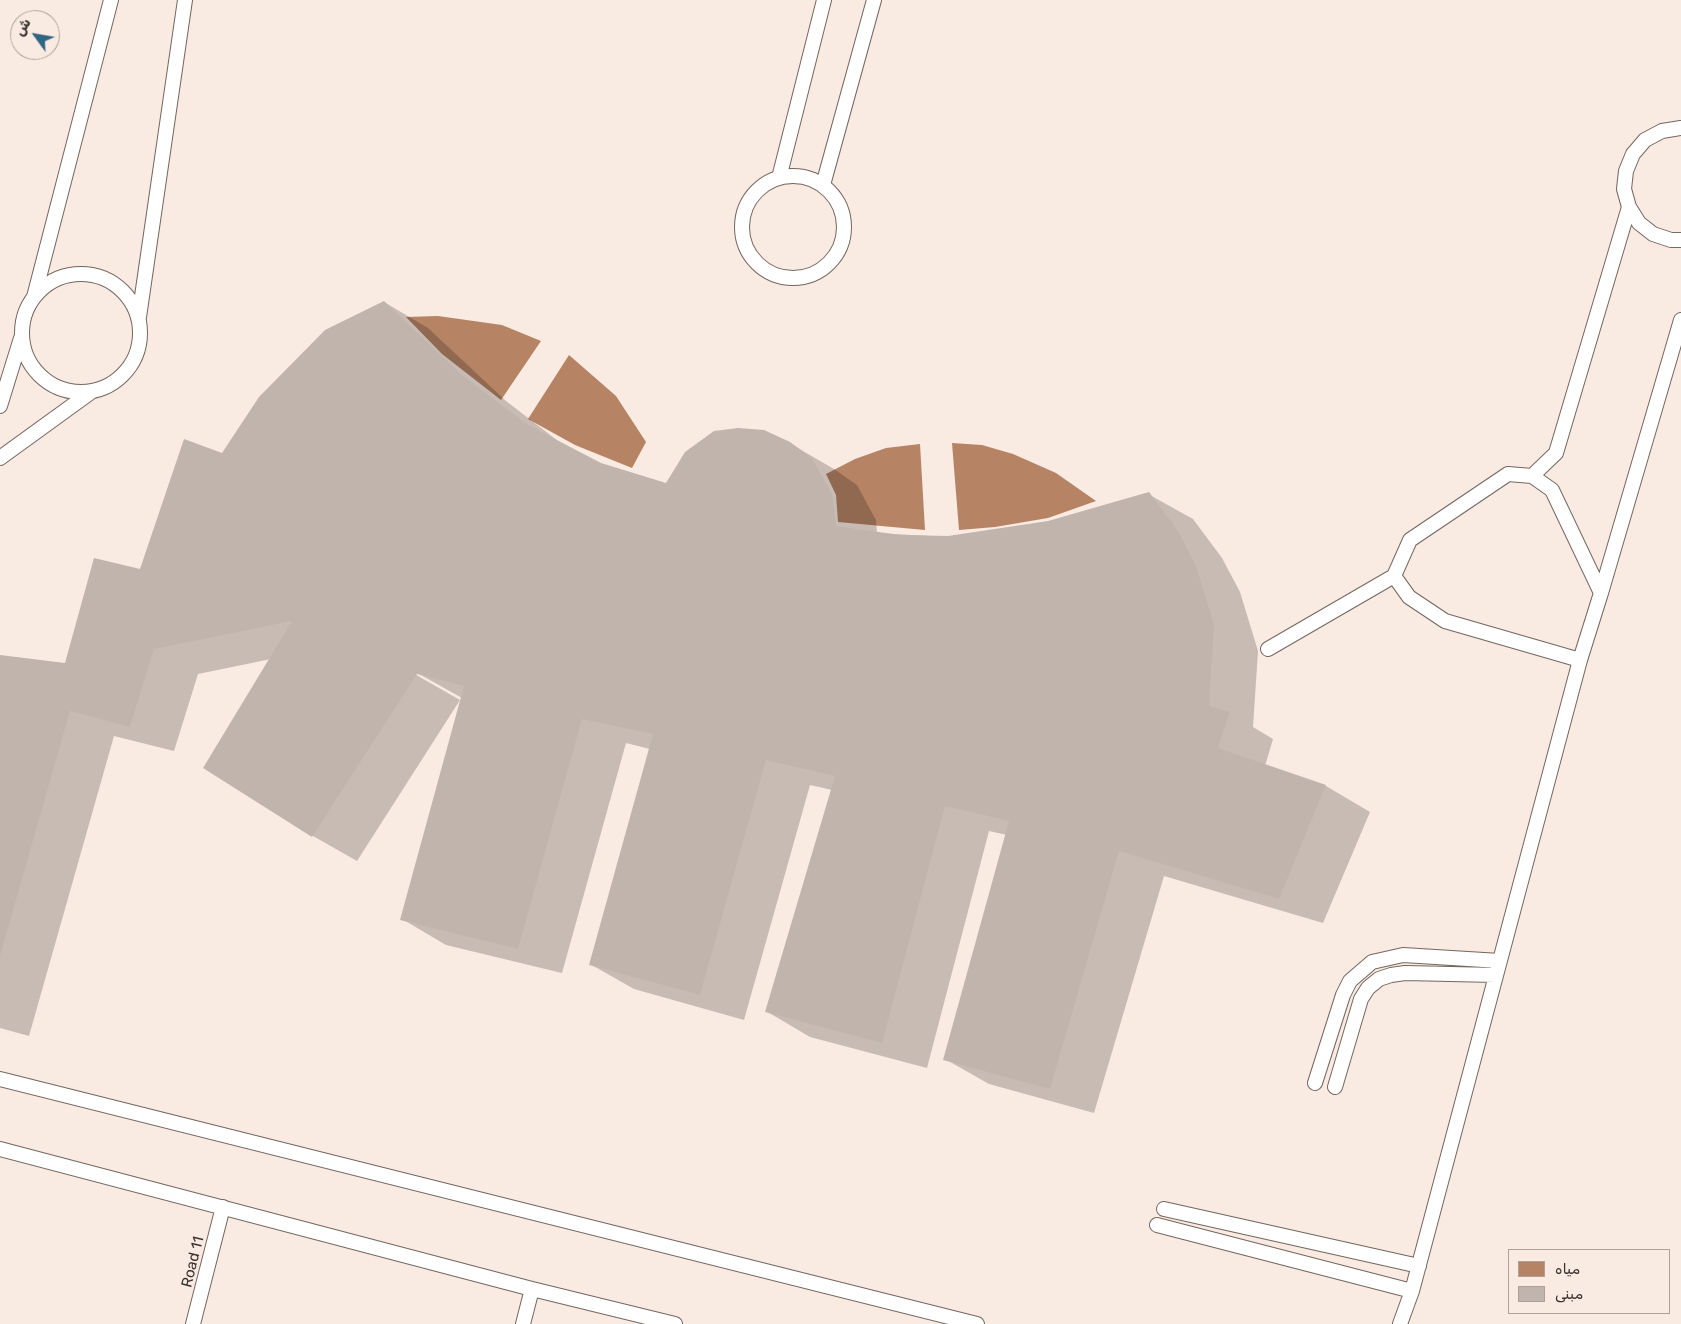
<!DOCTYPE html>
<meta charset="utf-8">
<style>
body{margin:0}
#map{position:relative;width:1681px;height:1324px;overflow:hidden;background:#f9eae2;font-family:Rubik,Vazirmatn,sans-serif}
canvas{display:block}
.legend{position:absolute;left:1508px;top:1249px;width:162px;height:65px;box-sizing:border-box;background:#f9eae2;border:1px solid #aca19b;margin:0;padding:6px 9px;list-style:none;font-size:15px;color:#393330}
.legend li{display:flex;align-items:center;gap:10px;height:25px}
.legend b{width:25px;border:1px solid #aca19b}
.north{position:absolute;left:10px;top:10px;width:50px;height:50px;box-sizing:border-box;background:#f9eae2;border:1px solid #aca19b;border-radius:50%;rotate:302deg;font-size:14px;font-weight:700;line-height:20px;text-align:center;color:#393330}
.north::after{content:'';display:block;margin:auto;width:18px;height:22px;background:#316682;clip-path:polygon(50% 0,100% 100%,50% 72%,0 100%)}
</style>
<div id="map">
<canvas width="1681" height="1324"></canvas>
<ul class="legend">
<li><b style="height:14px;background:#b68464"></b>مياه</li>
<li><b style="height:14px;background:#c1b4ac"></b>مبنى</li>
</ul>
<div class="north">ش</div>
</div>
<script>
const ctx = document.querySelector('canvas').getContext('2d');
ctx.lineJoin = 'round';
function paint(path, color) { ctx.fillStyle = color; ctx.fill(path, 'evenodd'); }
const poly = rows => new Path2D(rows.map(r => 'M' + r).join(''));
function stroke(path, color, width, dash) { ctx.strokeStyle = color; ctx.lineWidth = width; ctx.lineCap = dash ? 'butt' : 'round'; ctx.setLineDash(dash || []); ctx.stroke(path); }
function write(font, color, halo, rows, align = 'center') {
  ctx.font = font + ' Rubik,sans-serif'; ctx.lineWidth = 5; ctx.setLineDash([]); ctx.textBaseline = 'middle'; ctx.strokeStyle = halo; ctx.fillStyle = color; for (const [text, x, y, turn = 0] of rows) {
    ctx.save(); ctx.translate(x, y); ctx.rotate((+turn || 0) * Math.PI / 180); ctx.textAlign = isNaN(turn) ? turn : align; if (halo) ctx.strokeText(text, 0, 0); ctx.fillText(text, 0, 0); ctx.restore();
  }
}
const water = poly([
 [438,316,502,325,541,341,501,400,442,354,406,317],
 [569,355,616,396,646,442,632,468,575,445,528,419],
 [952,443,982,445,1013,454,1056,473,1096,501,1048,518,995,527,959,530],
 [920,444,925,530,838,522,836,495,826,474,855,459,886,448]
]);
const shadow = poly([
 [384,302,428,328,506,401,562,444,600,464,667,485,789,443,834,469,857,485,876,520,877,533,948,537,1048,522,1148,494,1193,519,1222,558,1240,592,1258,651,1253,727,1273,739,1265,766,1326,786,1370,812,1323,923,1164,876,1094,1113,989,1084,945,1059,1007,835,989,831,927,1068,810,1037,766,1011,832,790,810,785,744,1020,634,989,590,964,650,749,626,743,562,973,446,945,402,919,462,698,412,670,411,672,460,700,357,861,313,836,271,659,198,674,174,751,114,736,29,1036,0,1028,0,656,66,665,141,570,222,454]
]);
const building = poly([
 [384,301,461,374,528,425,601,463,666,483,685,452,714,431,738,428,764,430,790,442,812,458,832,494,836,526,900,535,948,536,1048,521,1149,492,1178,531,1196,566,1214,624,1209,706,1230,712,1218,748,1326,785,1279,899,1119,851,1050,1089,943,1060,1009,821,945,806,882,1043,765,1012,835,776,766,760,700,995,589,965,653,734,582,719,518,949,400,920,464,686,417,674,312,837,203,768,292,621,154,649,130,727,70,711,0,956,0,655,65,663,94,558,140,569,184,439,222,453,259,397,325,330]
]);
const service = poly([
 [1681,128,1662,131,1645,140,1633,154,1626,171,1624,189,1629,207,1639,223,1653,234,1671,240,1681,240],
 '742 227a51 51 0 1 1 102 0a51 51 0 1 1-102 0Z',
 [779,178,824,0],
 [823,185,874,0],
 '22 333a59 59 0 1 1 118 0a59 59 0 1 1-118 0Z',
 [34,297,111,0],
 [139,317,185,0],
 [0,406,21,338],
 [0,458,91,392],
 [1532,476,1556,453,1629,207],
 [1601,593,1681,320],
 [1268,649,1394,576,1410,540,1508,474,1532,476,1552,490,1601,593,1580,660,1445,621,1409,597,1394,576],
 [0,1079,977,1324],
 [1315,1083,1343,995,1350,981,1372,962,1403,955,1500,961],
 [1335,1087,1361,999,1368,988,1379,979,1391,975,1405,973,1496,975],
 [0,1149,532,1289,675,1324],
 [1164,1209,1419,1266],
 [1157,1225,1412,1291],
 [193,1324,223,1207],
 [523,1324,532,1289],
 [1400,1324,1412,1291,1580,660]
]);
const streetNames = [
 ["Road 11",193,1262,-76]
];
paint(water, '#b68464');
paint(shadow, '#0003');
paint(building, '#c1b4ac');
stroke(service, '#73675f', 16);
stroke(service, '#fff', 14);
write('15px', '#393330', '#f9eae2', streetNames);
</script>
